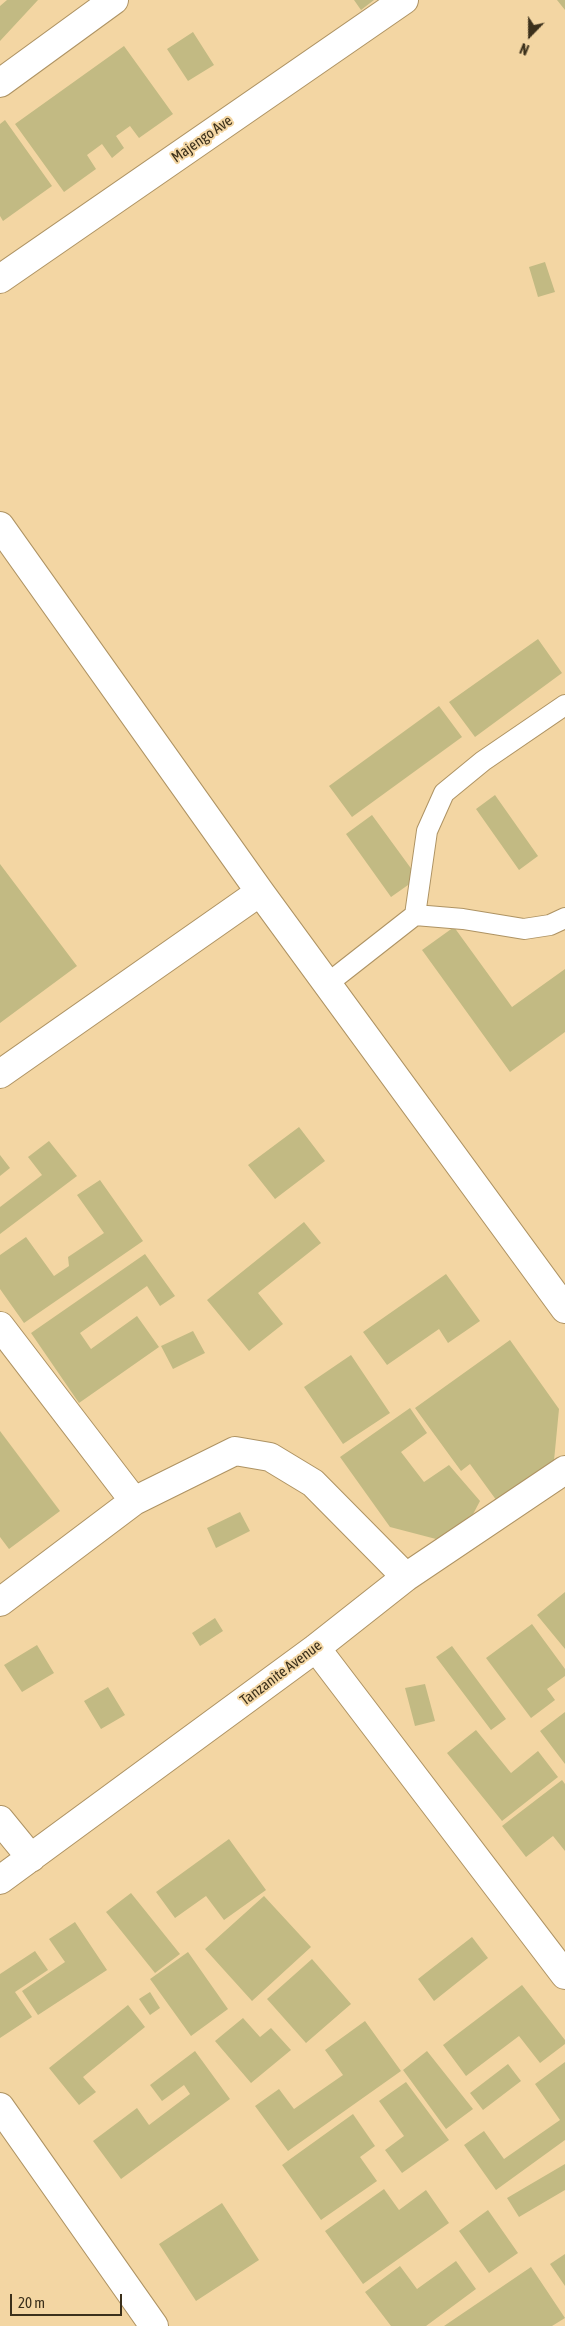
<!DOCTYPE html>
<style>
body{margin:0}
#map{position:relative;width:565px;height:2326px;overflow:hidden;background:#f3d6a3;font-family:"Asap Condensed",sans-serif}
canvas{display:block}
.north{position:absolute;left:505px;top:10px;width:50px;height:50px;-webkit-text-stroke:4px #f3d6a3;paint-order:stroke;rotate:202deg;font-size:14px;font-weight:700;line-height:20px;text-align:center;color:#3b301b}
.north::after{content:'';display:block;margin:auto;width:18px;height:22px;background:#3b301b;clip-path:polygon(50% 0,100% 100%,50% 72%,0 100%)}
.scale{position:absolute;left:10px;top:2294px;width:112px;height:22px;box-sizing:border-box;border:2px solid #3b301b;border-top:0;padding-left:6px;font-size:15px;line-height:18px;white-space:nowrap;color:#3b301b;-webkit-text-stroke:4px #f3d6a3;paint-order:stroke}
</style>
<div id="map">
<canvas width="565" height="2326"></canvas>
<div class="north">N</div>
<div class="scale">20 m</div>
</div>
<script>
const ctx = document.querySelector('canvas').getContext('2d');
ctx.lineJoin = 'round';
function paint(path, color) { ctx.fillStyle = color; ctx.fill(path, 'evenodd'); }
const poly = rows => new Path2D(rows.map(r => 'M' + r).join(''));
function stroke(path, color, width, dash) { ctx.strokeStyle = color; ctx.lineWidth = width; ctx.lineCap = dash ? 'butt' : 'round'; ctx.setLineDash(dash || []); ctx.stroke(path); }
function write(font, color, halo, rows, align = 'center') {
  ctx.font = font + ' "Asap Condensed",sans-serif'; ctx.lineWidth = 4; ctx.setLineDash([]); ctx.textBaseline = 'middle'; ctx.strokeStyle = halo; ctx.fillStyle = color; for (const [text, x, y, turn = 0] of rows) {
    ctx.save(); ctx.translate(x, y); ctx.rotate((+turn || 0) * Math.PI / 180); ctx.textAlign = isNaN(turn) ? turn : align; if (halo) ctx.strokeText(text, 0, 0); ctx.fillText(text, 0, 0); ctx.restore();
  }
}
const building = poly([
 [7,0,38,0,0,41,0,6],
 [354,0,374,0,361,10],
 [557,0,565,0,565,10],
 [193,32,214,65,188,81,167,49],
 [124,46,173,114,139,138,130,126,116,136,124,148,112,158,102,144,87,155,96,169,64,192,15,124],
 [5,120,52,186,3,221,0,216,0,124],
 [545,262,555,292,538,297,529,267],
 [538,639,562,673,475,737,449,702],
 [439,706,462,737,352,817,329,786],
 [495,795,538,856,519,870,476,809],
 [372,815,418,878,391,897,346,834],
 [0,864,77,966,0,1023],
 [454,927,512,1007,565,969,565,1032,510,1072,422,950],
 [299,1127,325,1161,275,1199,248,1165],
 [49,1141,77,1176,0,1234,0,1207,42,1175,28,1157],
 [0,1155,10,1168,0,1176],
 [100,1180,143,1241,24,1323,0,1289,0,1255,26,1237,54,1276,69,1266,68,1257,104,1233,77,1195],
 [304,1222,321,1243,258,1293,283,1324,249,1351,207,1300],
 [145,1254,175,1296,160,1306,147,1286,80,1333,91,1349,137,1316,159,1347,79,1403,31,1333],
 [446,1274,480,1321,448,1343,439,1329,387,1365,363,1332],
 [193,1331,205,1353,173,1369,161,1346],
 [510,1340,559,1409,553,1471,502,1508,470,1464,461,1471,415,1408],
 [351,1355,390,1413,343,1444,304,1387],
 [410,1408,427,1433,401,1452,424,1482,449,1465,480,1501,470,1520,436,1539,390,1527,340,1457],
 [0,1431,60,1511,9,1549,0,1537],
 [240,1512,250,1531,216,1548,207,1528],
 [565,1592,565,1649,537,1615],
 [215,1618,223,1631,200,1646,192,1633],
 [532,1624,565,1669,565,1676,547,1689,555,1700,531,1718,486,1658],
 [37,1645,54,1673,22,1692,4,1665],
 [452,1646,506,1719,491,1730,436,1657],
 [425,1684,435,1721,415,1726,405,1688],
 [108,1687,125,1715,101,1729,84,1701],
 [565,1712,565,1764,540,1731],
 [476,1730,511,1773,538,1751,558,1777,502,1821,447,1753],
 [562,1780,565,1784,565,1851,553,1836,526,1857,502,1826],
 [229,1839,266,1890,224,1920,206,1896,175,1918,156,1892],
 [131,1893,180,1954,155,1973,106,1912],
 [264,1896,311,1947,252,2001,205,1949],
 [75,1922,107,1970,38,2015,22,1991,65,1962,49,1939],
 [472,1937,488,1958,434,2001,418,1979],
 [35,1951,48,1970,15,1992,32,2017,0,2038,0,1974],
 [188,1952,228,2009,191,2036,150,1979],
 [312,1959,351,2004,306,2043,267,1999],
 [522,1985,565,2040,565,2044,540,2063,519,2036,466,2076,443,2045],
 [150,1992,160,2008,150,2015,139,1999],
 [128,2005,145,2027,83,2077,96,2092,79,2105,49,2068],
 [243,2018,260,2037,271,2028,291,2050,251,2083,215,2041],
 [365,2021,401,2071,288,2151,255,2106,279,2089,294,2109,343,2075,325,2050],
 [195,2051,230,2099,121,2179,93,2141,137,2108,149,2125,190,2094,184,2085,162,2101,150,2085],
 [427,2051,473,2109,446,2129,403,2070],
 [565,2062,565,2140,496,2190,464,2145,484,2131,504,2159,560,2120,535,2084],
 [508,2064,521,2081,483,2110,470,2093],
 [406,2082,449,2140,402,2173,385,2150,404,2136,379,2101],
 [353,2114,375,2146,360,2157,377,2181,321,2220,282,2165],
 [565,2164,565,2190,519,2217,507,2198],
 [384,2189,399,2210,426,2190,449,2223,363,2284,325,2231],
 [222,2203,259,2260,196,2301,159,2244],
 [488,2210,518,2253,489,2273,459,2231],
 [565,2254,565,2286,550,2264],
 [456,2261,476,2289,426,2326,391,2326,365,2292,400,2266,417,2289],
 [531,2267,565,2318,552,2326,444,2326]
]);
const lane = poly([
 [415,915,427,831,444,793,483,761,565,705],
 [327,984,415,915,463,919,524,929,550,925,565,918]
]);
const street = poly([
 [0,83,114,0],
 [0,279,404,0],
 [0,526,260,892,565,1309],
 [0,1074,260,892],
 [0,1326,134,1501],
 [0,1602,134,1501,235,1451,270,1457,313,1483,406,1577],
 [316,1648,565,1975],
 [0,1820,31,1858],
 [0,1880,316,1648,406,1577,565,1470],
 [0,2107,154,2326]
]);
const streetNames = [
 ["Majengo Ave",202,139,-35],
 ["Tanzanite Avenue",281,1673,-37]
];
paint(building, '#c2ba83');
stroke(lane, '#ae9363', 22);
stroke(street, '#ae9363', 30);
stroke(lane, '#fff', 20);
stroke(street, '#fff', 28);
write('15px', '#3b301b', '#f3d6a3', streetNames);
</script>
